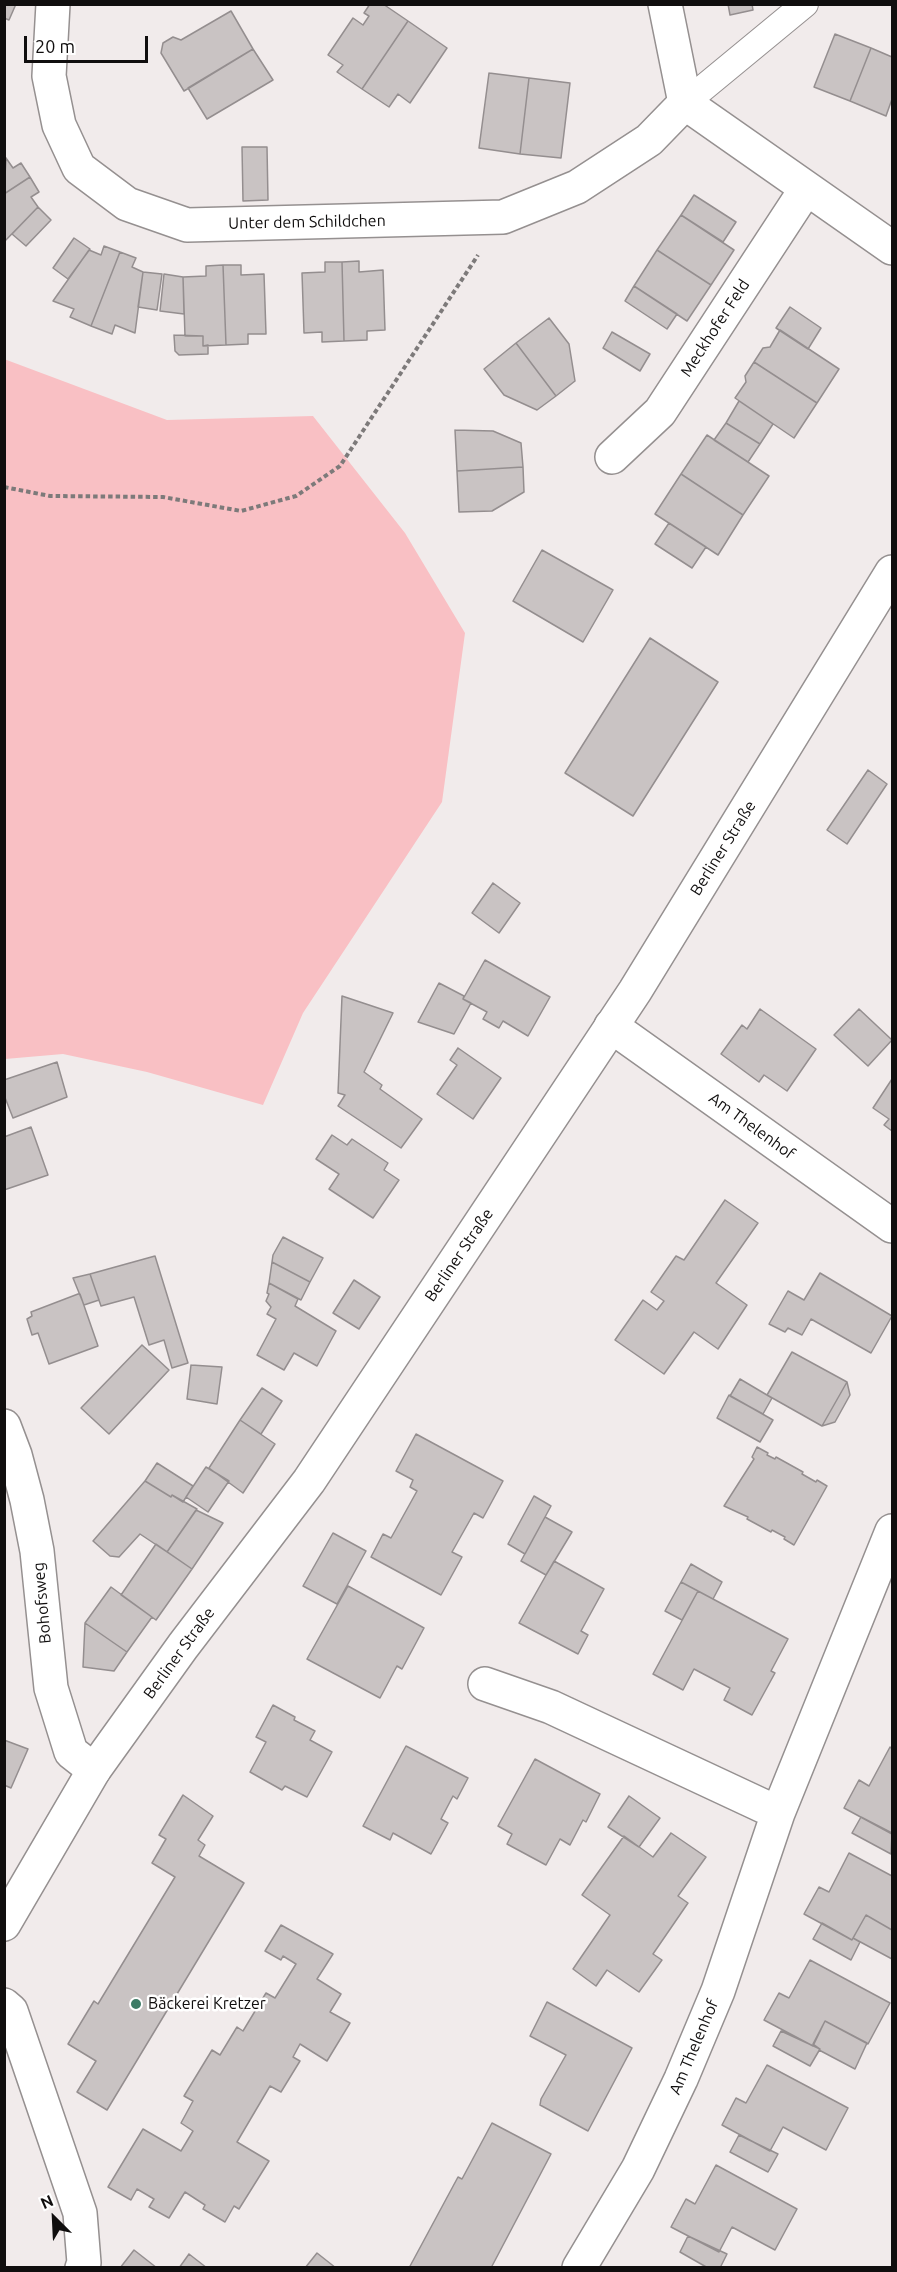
<!DOCTYPE html>
<meta charset="utf-8">
<style>
body{margin:0}
#map{position:relative;width:897px;height:2272px;overflow:hidden;background:#f1ebeb;font-family:Ubuntu,sans-serif}
canvas{display:block}
.frame{position:absolute;inset:0;border:6px solid #100e0e;pointer-events:none}
.north{position:absolute;left:24px;top:2188px;width:60px;height:60px;-webkit-text-stroke:4px #fff;paint-order:stroke;rotate:336deg;font-size:16px;font-weight:700;line-height:24px;text-align:center;color:#100e0e}
.north::after{content:'';display:block;margin:auto;width:21px;height:27px;background:#100e0e;clip-path:polygon(50% 0,100% 100%,50% 72%,0 100%)}
.scale{position:absolute;left:24px;top:36px;width:124px;height:27px;box-sizing:border-box;border:3px solid #100e0e;border-top:0;padding-left:8px;font-size:18px;line-height:21px;white-space:nowrap;color:#100e0e;-webkit-text-stroke:4px #fff;paint-order:stroke}
</style>
<div id="map">
<canvas width="897" height="2272"></canvas>
<div class="frame"></div>
<div class="north">N</div>
<div class="scale">20 m</div>
</div>
<script>
const ctx = document.querySelector('canvas').getContext('2d');
ctx.lineJoin = 'round';
function paint(path, color) { ctx.fillStyle = color; ctx.fill(path, 'evenodd'); }
const poly = rows => new Path2D(rows.map(r => 'M' + r).join(''));
function stroke(path, color, width, dash) { ctx.strokeStyle = color; ctx.lineWidth = width; ctx.lineCap = dash ? 'butt' : 'round'; ctx.setLineDash(dash || []); ctx.stroke(path); }
function write(font, color, halo, rows, align = 'center') {
  ctx.font = font + ' Ubuntu,sans-serif'; ctx.lineWidth = 5; ctx.setLineDash([]); ctx.textBaseline = 'middle'; ctx.strokeStyle = halo; ctx.fillStyle = color; for (const [text, x, y, turn = 0] of rows) {
    ctx.save(); ctx.translate(x, y); ctx.rotate((+turn || 0) * Math.PI / 180); ctx.textAlign = isNaN(turn) ? turn : align; if (halo) ctx.strokeText(text, 0, 0); ctx.fillText(text, 0, 0); ctx.restore();
  }
}
const green = poly([
 [4,359,167,420,313,416,405,533,465,633,442,802,303,1013,263,1105,147,1072,63,1054,5,1059]
]);
const building = poly([
 [4,4,16,4,9,20,4,18,4,4],
 [370,4,383,4,408,21,362,89,337,72,343,65,328,55,353,18,363,25,369,16,364,13,370,4],
 [728,4,752,4,753,10,730,15,728,4],
 [231,11,253,49,184,91,161,53,163,43,173,37,181,40,231,11],
 [408,21,447,48,410,103,398,94,389,107,362,89,408,21],
 [835,34,871,48,850,101,814,87,835,34],
 [871,48,892,57,892,99,886,116,850,101,871,48],
 [253,49,273,80,207,119,188,88,253,49],
 [489,73,529,78,520,154,479,148,489,73],
 [529,78,570,83,561,158,520,154,529,78],
 [242,147,267,147,268,200,243,201,242,147],
 [6,158,13,168,21,163,30,177,4,194,6,158],
 [30,177,39,192,31,197,38,207,4,242,4,194,30,177],
 [694,195,736,222,723,242,681,215,694,195],
 [38,207,51,220,26,246,12,234,38,207],
 [681,215,734,250,711,285,657,250,681,215],
 [74,238,90,249,68,279,53,268,74,238],
 [104,246,120,252,91,326,70,317,74,309,53,301,89,250,101,255,104,246],
 [657,250,711,285,687,321,634,286,657,250],
 [120,252,136,258,132,267,143,272,135,333,115,325,112,334,91,326,120,252],
 [359,261,359,272,383,270,385,330,367,331,367,340,344,341,342,262,359,261],
 [325,262,342,262,344,341,322,342,322,332,304,333,302,273,325,272,325,262],
 [223,265,226,345,203,346,203,336,185,336,183,277,206,276,206,266,223,265],
 [223,265,241,265,241,275,264,274,266,334,248,334,248,344,226,345,223,265],
 [143,272,162,274,157,310,138,307,143,272],
 [164,274,183,277,184,314,160,311,164,274],
 [634,286,677,314,667,329,625,301,634,286],
 [790,307,821,328,808,349,776,328,790,307],
 [549,318,569,344,575,381,556,396,516,343,549,318],
 [780,330,839,369,817,403,754,362,763,348,770,347,780,330],
 [612,332,650,354,640,371,603,348,612,332],
 [174,335,203,336,203,346,208,345,208,354,179,355,175,351,174,335],
 [516,343,556,396,537,410,504,395,484,369,516,343],
 [754,362,817,403,794,438,735,398,746,382,745,376,754,362],
 [739,401,773,424,760,444,726,423,739,401],
 [726,423,760,444,748,462,714,440,726,423],
 [455,430,493,431,521,443,523,467,457,471,455,430],
 [707,435,769,476,743,515,681,474,707,435],
 [523,467,524,492,492,511,459,512,457,471,523,467],
 [681,474,743,515,718,555,655,514,681,474],
 [669,523,706,547,692,568,655,544,669,523],
 [542,550,613,590,583,642,513,601,542,550],
 [650,638,718,682,633,816,565,773,650,638],
 [868,770,887,784,847,844,827,830,868,770],
 [493,883,520,903,499,933,472,913,493,883],
 [485,960,550,997,528,1036,503,1021,499,1028,483,1019,487,1012,463,999,485,960],
 [439,983,464,996,463,999,471,1003,454,1034,418,1022,439,983],
 [342,996,393,1013,364,1072,382,1085,380,1089,422,1119,401,1148,338,1106,345,1095,338,1093,342,996],
 [760,1009,816,1049,787,1091,764,1075,759,1082,721,1054,742,1025,747,1029,760,1009],
 [859,1009,892,1040,868,1066,834,1035,859,1009],
 [458,1048,501,1078,473,1119,437,1094,457,1065,450,1060,458,1048],
 [57,1062,67,1097,13,1118,4,1095,4,1080,57,1062],
 [892,1079,892,1131,884,1125,889,1119,873,1108,892,1079],
 [31,1127,48,1175,4,1190,4,1137,31,1127],
 [332,1135,347,1145,352,1139,388,1163,384,1170,399,1180,373,1218,329,1189,339,1174,316,1159,332,1135],
 [725,1200,758,1223,716,1283,747,1305,718,1349,694,1332,664,1374,615,1340,643,1300,657,1310,664,1301,651,1292,676,1256,684,1260,725,1200],
 [283,1237,323,1258,310,1282,272,1262,273,1255,283,1237],
 [155,1256,188,1363,172,1368,164,1340,149,1345,134,1297,101,1306,90,1274,155,1256],
 [272,1262,310,1282,301,1300,269,1283,272,1262],
 [820,1273,892,1316,871,1353,811,1319,802,1335,788,1328,785,1332,769,1324,788,1291,804,1300,820,1273],
 [90,1274,99,1300,84,1305,73,1278,90,1274],
 [354,1280,380,1297,359,1329,333,1313,354,1280],
 [269,1283,298,1299,295,1306,336,1331,317,1366,294,1353,284,1370,257,1355,276,1319,267,1314,271,1307,266,1301,269,1294,267,1293,269,1283],
 [78,1294,80,1294,98,1346,49,1364,38,1333,32,1335,27,1319,32,1316,31,1312,78,1294],
 [142,1345,169,1370,109,1434,81,1408,142,1345],
 [792,1352,847,1382,822,1426,767,1395,792,1352],
 [191,1365,222,1367,217,1404,187,1399,191,1365],
 [740,1379,772,1398,763,1414,730,1396,740,1379],
 [847,1382,850,1395,835,1422,822,1426,847,1382],
 [262,1388,282,1401,261,1434,240,1420,262,1388],
 [729,1395,773,1420,760,1442,717,1418,729,1395],
 [240,1420,275,1444,243,1493,209,1468,240,1420],
 [416,1434,503,1481,483,1518,474,1513,452,1552,462,1557,441,1595,371,1557,383,1534,391,1538,417,1491,410,1487,413,1480,396,1471,416,1434],
 [757,1447,768,1453,767,1455,775,1459,776,1457,803,1472,802,1474,816,1482,817,1480,827,1486,794,1545,784,1539,785,1537,772,1530,771,1532,747,1519,748,1517,724,1506,754,1459,752,1457,757,1447],
 [157,1463,193,1486,183,1502,172,1495,171,1497,145,1481,157,1463],
 [206,1467,229,1481,208,1512,186,1497,206,1467],
 [145,1481,171,1497,172,1495,197,1509,167,1552,140,1534,119,1557,110,1556,93,1541,145,1481],
 [534,1496,551,1506,525,1554,508,1544,534,1496],
 [196,1510,223,1523,192,1569,167,1552,196,1510],
 [545,1517,572,1532,546,1575,521,1561,545,1517],
 [333,1533,366,1551,337,1604,303,1586,333,1533],
 [156,1544,192,1569,156,1620,121,1595,156,1544],
 [554,1561,604,1589,581,1631,588,1635,578,1654,519,1623,554,1561],
 [691,1564,722,1582,713,1599,681,1582,691,1564],
 [681,1582,698,1591,682,1620,665,1611,681,1582],
 [348,1586,424,1628,402,1669,397,1666,380,1698,307,1659,348,1586],
 [111,1587,152,1617,127,1652,85,1623,111,1587],
 [698,1591,788,1639,771,1671,775,1673,752,1715,724,1700,730,1688,694,1669,683,1690,653,1674,698,1591],
 [85,1623,127,1652,114,1671,83,1667,85,1623],
 [273,1705,295,1717,294,1720,315,1731,310,1740,332,1752,307,1797,285,1786,282,1790,250,1772,266,1742,256,1737,273,1705],
 [4,1740,28,1749,11,1788,4,1785,4,1740],
 [406,1746,468,1778,457,1799,453,1796,441,1819,448,1823,431,1854,393,1833,390,1840,363,1826,406,1746],
 [890,1747,892,1749,892,1834,844,1808,859,1780,869,1786,890,1747],
 [535,1759,600,1794,586,1822,583,1820,570,1845,560,1839,546,1865,507,1844,512,1834,498,1826,535,1759],
 [183,1795,213,1816,198,1840,205,1845,199,1856,244,1883,107,2110,77,2092,96,2061,68,2044,94,2001,98,2004,175,1877,152,1863,166,1839,159,1835,183,1795],
 [629,1796,660,1818,639,1847,608,1827,629,1796],
 [861,1817,892,1833,891,1854,852,1833,861,1817],
 [671,1833,706,1857,678,1896,688,1903,653,1954,662,1960,639,1992,607,1970,596,1986,573,1969,610,1915,582,1895,624,1836,653,1857,671,1833],
 [849,1853,892,1876,892,1930,866,1915,852,1940,804,1914,819,1887,829,1892,849,1853],
 [866,1915,892,1930,892,1959,853,1938,866,1915],
 [822,1923,852,1940,853,1938,860,1942,851,1960,813,1939,822,1923],
 [281,1925,333,1954,317,1979,341,1994,330,2012,350,2023,327,2061,300,2044,293,2057,300,2061,281,2092,270,2086,237,2142,269,2161,239,2209,234,2206,225,2222,203,2209,205,2205,185,2192,169,2218,149,2207,154,2199,137,2189,131,2200,108,2187,143,2129,181,2151,193,2131,181,2123,193,2101,184,2096,212,2050,220,2055,237,2027,243,2031,266,1993,275,1998,296,1964,283,1956,281,1960,265,1951,281,1925],
 [810,1960,890,2003,868,2044,825,2021,813,2046,764,2020,779,1993,789,1998,810,1960],
 [547,2002,632,2048,588,2131,540,2105,541,2099,566,2055,530,2036,547,2002],
 [825,2021,867,2043,855,2069,819,2050,820,2049,813,2044,825,2021],
 [781,2031,820,2049,810,2066,773,2046,781,2031],
 [767,2065,848,2108,826,2150,783,2127,770,2151,722,2125,736,2098,746,2103,767,2065],
 [492,2123,551,2154,491,2268,409,2268,458,2177,462,2179,492,2123],
 [739,2135,778,2154,768,2172,730,2152,739,2135],
 [716,2165,797,2209,775,2250,732,2227,719,2252,671,2227,686,2199,695,2204,716,2165],
 [688,2236,727,2254,720,2268,708,2268,680,2252,688,2236],
 [134,2250,157,2268,120,2268,134,2250],
 [317,2253,336,2268,305,2268,317,2253],
 [189,2254,207,2268,179,2268,189,2254]
]);
const path = poly([
 [4,487,50,496,163,497,241,511,296,496,340,466,478,255]
]);
const lane = poly([
 [685,103,805,4]
]);
const street = poly([
 [53,4,49,76,59,125,79,168,127,204,187,225,503,217,577,187,649,140,685,103],
 [665,4,685,103,892,248],
 [612,457,660,412,806,189],
 [611,1026,892,1226],
 [485,1684,551,1707,778,1813],
 [4,2005,11,2011,80,2213,84,2263,82,2268],
 [579,2268,638,2169,681,2079,718,1991,778,1813,892,1531]
]);
const secondary = poly([
 [4,1426,15,1455,27,1500,37,1551,51,1688,71,1752,94,1770]
]);
const primary = poly([
 [4,1924,94,1770,183,1646,309,1481,635,991,892,572]
]);
const markers = [
 [136,2004,6,"#3d7b66"]
];
const streetNames = [
 ["Unter dem Schildchen",307,222,-1],
 ["Meckhofer Feld",715,328,-57],
 ["Berliner Straße",723,848,-58],
 ["Am Thelenhof",752,1126,36],
 ["Berliner Straße",459,1255,-56],
 ["Bohofsweg",42,1603,-95],
 ["Berliner Straße",179,1653,-54],
 ["Am Thelenhof",694,2047,-67]
];
const poiNames = [
 ["Bäckerei Kretzer",148,2004]
];
paint(green, '#f9c0c4');
paint(building, '#c9c3c3');
stroke(building, '#948e8f', 1.5);
stroke(lane, '#959090', 28);
stroke(street, '#959090', 36);
stroke(secondary, '#959090', 36);
stroke(primary, '#959090', 36);
stroke(path, '#7d7a7a', 4, [4.5, 3]);
stroke(lane, '#fff', 26);
stroke(street, '#fff', 33);
stroke(secondary, '#fff', 33);
stroke(primary, '#fff', 33);
for (const [x, y, r, color] of markers) { const dot = new Path2D(); dot.arc(x, y, r, 0, 2 * Math.PI); ctx.fillStyle = color; ctx.fill(dot); stroke(dot, '#fff', 2); }
write('16px', '#100e0e', '#fff', streetNames);
write('16px', '#100e0e', '#fff', poiNames, 'left');
</script>
